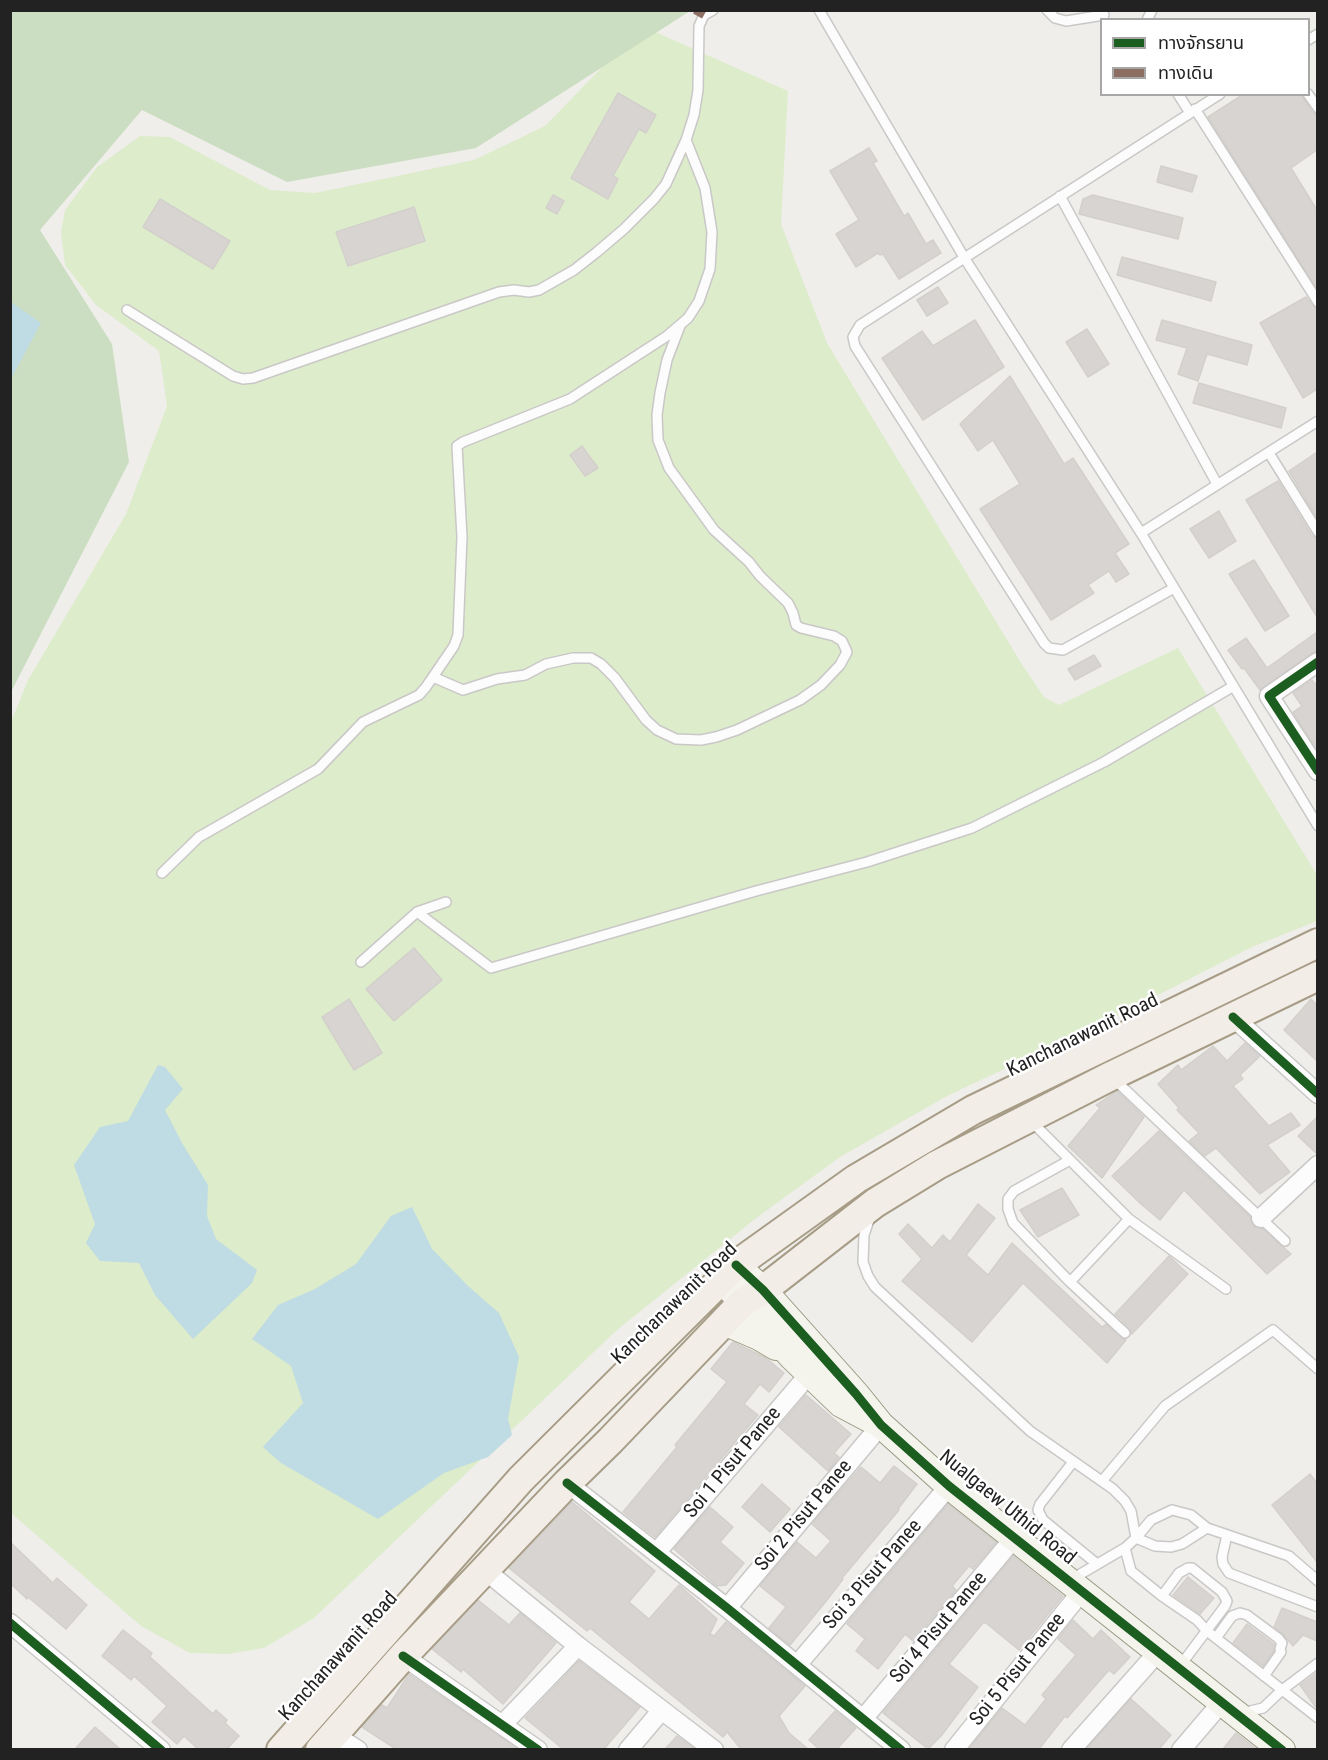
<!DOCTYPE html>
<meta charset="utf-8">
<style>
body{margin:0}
#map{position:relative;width:1328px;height:1760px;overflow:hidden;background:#f0eeeb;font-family:"Roboto Condensed","Noto Sans Thai",sans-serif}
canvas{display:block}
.frame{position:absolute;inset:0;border:12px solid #222;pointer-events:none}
.legend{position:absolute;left:1100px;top:18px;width:210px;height:78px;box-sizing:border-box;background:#fff;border:2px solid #a7a7a7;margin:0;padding:8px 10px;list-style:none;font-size:18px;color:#222}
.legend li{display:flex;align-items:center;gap:12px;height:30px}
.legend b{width:30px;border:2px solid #a7a7a7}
</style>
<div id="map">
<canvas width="1328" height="1760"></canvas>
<div class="frame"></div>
<ul class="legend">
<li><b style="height:8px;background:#1b5e20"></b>ทางจักรยาน</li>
<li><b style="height:8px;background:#8d6e63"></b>ทางเดิน</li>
</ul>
</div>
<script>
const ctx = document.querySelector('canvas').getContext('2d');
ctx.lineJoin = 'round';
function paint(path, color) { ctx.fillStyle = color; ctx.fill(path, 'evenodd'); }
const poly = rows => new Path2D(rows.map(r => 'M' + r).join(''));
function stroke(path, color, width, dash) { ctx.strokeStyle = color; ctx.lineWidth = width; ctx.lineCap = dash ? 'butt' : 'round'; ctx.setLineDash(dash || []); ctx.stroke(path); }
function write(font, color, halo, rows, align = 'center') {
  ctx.font = font + ' "Roboto Condensed",sans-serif'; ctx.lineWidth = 5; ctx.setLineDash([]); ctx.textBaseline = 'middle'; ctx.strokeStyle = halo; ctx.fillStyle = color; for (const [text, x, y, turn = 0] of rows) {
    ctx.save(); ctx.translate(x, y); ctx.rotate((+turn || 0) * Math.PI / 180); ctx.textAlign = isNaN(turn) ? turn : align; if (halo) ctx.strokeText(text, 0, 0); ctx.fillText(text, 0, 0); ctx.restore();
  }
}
const grass = poly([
 [642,26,788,91,781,224,827,343,1023,666,1044,697,1059,705,1178,648,1317,875,1317,921,1252,947,1107,1021,949,1095,840,1157,755,1219,617,1330,314,1618,264,1648,228,1654,190,1653,141,1626,11,1513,11,722,28,680,126,514,167,406,159,351,96,305,65,265,61,232,65,210,97,167,140,136,170,137,270,190,315,193,474,160,545,126]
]);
const forest = poly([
 [11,11,690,11,476,148,287,182,142,110,40,230,112,344,129,462,11,692]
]);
const water = poly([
 [11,302,41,323,11,379],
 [158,1065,165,1067,183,1089,165,1110,182,1143,208,1185,207,1216,216,1239,257,1270,252,1283,193,1339,155,1295,139,1263,100,1261,86,1243,95,1224,74,1165,100,1127,128,1121],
 [412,1207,432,1249,468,1286,499,1313,519,1357,508,1419,512,1435,488,1457,444,1473,378,1519,281,1463,263,1447,303,1403,291,1366,252,1339,278,1305,315,1289,356,1264,391,1216]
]);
const building = poly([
 [618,93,656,115,646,133,639,129,613,176,618,179,608,199,571,178,618,93],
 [1244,94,1301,94,1312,112,1317,115,1317,150,1291,168,1317,210,1317,289,1208,117,1244,94],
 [869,148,877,161,873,163,904,216,908,213,926,244,933,240,941,253,899,279,883,254,880,255,878,253,856,267,836,234,859,220,830,171,869,148],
 [1161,166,1197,176,1192,192,1157,182,1161,166],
 [553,195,564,201,557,214,546,208,553,195],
 [1093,195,1183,218,1178,239,1079,214,1083,199,1093,195],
 [160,199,230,241,213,269,143,227,160,199],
 [414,207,425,241,348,266,336,232,414,207],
 [1122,257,1216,282,1211,301,1117,275,1122,257],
 [938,287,948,303,927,316,917,300,938,287],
 [1306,297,1313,306,1317,309,1317,389,1303,398,1260,323,1306,297],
 [975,320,1004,367,923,420,882,358,922,331,933,346,975,320],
 [1162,320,1252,345,1247,365,1207,354,1198,381,1178,374,1187,348,1156,340,1162,320],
 [1087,329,1109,364,1088,377,1066,342,1087,329],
 [1010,376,1064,464,1073,458,1129,544,1115,553,1129,574,1116,582,1109,571,1088,585,1094,593,1051,620,980,509,1020,484,993,440,978,451,960,424,1010,376],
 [1199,383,1286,408,1281,428,1193,403,1199,383],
 [582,446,598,468,585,476,570,455,582,446],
 [1317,452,1317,518,1289,471,1317,452],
 [1278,481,1312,536,1317,539,1317,617,1246,500,1278,481],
 [1219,511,1236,541,1209,558,1190,529,1219,511],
 [1254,560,1289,616,1265,631,1229,574,1254,560],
 [1317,632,1317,651,1312,653,1260,690,1244,668,1242,669,1228,650,1246,638,1267,668,1317,632],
 [1094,655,1101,666,1075,680,1068,669,1094,655],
 [1312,680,1317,686,1317,750,1293,712,1302,706,1293,693,1312,680],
 [414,948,442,980,394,1021,366,989,414,948],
 [349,999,382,1053,354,1070,322,1017,349,999],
 [1311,999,1317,1005,1317,1061,1284,1030,1311,999],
 [1245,1043,1260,1056,1240,1075,1243,1079,1233,1086,1269,1126,1291,1113,1300,1125,1267,1145,1290,1172,1260,1194,1216,1148,1205,1156,1189,1141,1199,1133,1177,1110,1179,1108,1158,1084,1178,1065,1181,1070,1213,1046,1227,1061,1245,1043],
 [1117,1091,1144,1117,1102,1178,1068,1146,1100,1108,1096,1105,1117,1091],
 [1317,1117,1317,1154,1298,1136,1317,1117],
 [1159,1131,1250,1217,1253,1226,1263,1229,1291,1254,1267,1274,1184,1190,1160,1220,1141,1204,1112,1176,1159,1131],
 [1062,1188,1079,1215,1038,1237,1020,1210,1062,1188],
 [978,1204,995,1218,966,1255,988,1275,1012,1243,1102,1327,1106,1324,1120,1338,1126,1340,1107,1363,1023,1283,972,1342,902,1281,922,1259,899,1234,908,1224,932,1248,943,1235,950,1242,978,1204],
 [1169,1256,1188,1274,1132,1334,1130,1328,1115,1314,1169,1256],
 [733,1342,766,1358,784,1373,769,1392,760,1384,744,1404,758,1415,655,1537,623,1512,677,1447,675,1445,727,1382,711,1369,733,1342],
 [806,1395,851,1434,834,1453,839,1457,828,1471,779,1427,806,1395],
 [894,1466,917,1484,898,1509,899,1510,842,1578,843,1579,827,1600,790,1645,769,1628,786,1607,760,1586,797,1542,816,1558,831,1541,812,1524,861,1467,880,1483,894,1466],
 [1310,1474,1317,1483,1317,1562,1272,1505,1310,1474],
 [762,1484,790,1509,770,1532,742,1507,762,1484],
 [572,1502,655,1571,629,1602,649,1619,679,1585,717,1619,710,1634,714,1636,726,1622,805,1686,779,1716,789,1733,808,1749,741,1749,727,1732,723,1737,590,1628,587,1631,509,1568,572,1502],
 [948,1504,996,1542,973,1569,969,1566,952,1586,956,1590,913,1641,905,1634,878,1669,856,1651,865,1639,847,1624,948,1504],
 [710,1507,733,1527,720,1542,744,1563,726,1585,717,1586,674,1549,710,1507],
 [10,1542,53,1583,57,1578,87,1605,66,1629,28,1597,27,1599,10,1583,10,1542],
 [1013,1556,1063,1596,1019,1650,986,1623,983,1623,949,1664,978,1687,941,1736,928,1749,883,1713,1013,1556],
 [1188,1577,1214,1598,1200,1614,1173,1595,1188,1577],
 [478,1600,509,1625,520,1613,556,1643,503,1704,463,1669,461,1672,432,1649,478,1600],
 [1282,1608,1317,1622,1317,1641,1303,1635,1293,1646,1283,1634,1274,1627,1282,1608],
 [1073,1620,1093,1639,1101,1630,1130,1657,1114,1674,1109,1670,1067,1718,1065,1716,1039,1749,969,1749,1002,1708,1025,1725,1046,1699,1042,1695,1076,1655,1058,1639,1073,1620],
 [1247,1624,1274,1644,1274,1651,1263,1666,1233,1643,1247,1624],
 [123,1630,152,1653,150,1657,213,1714,216,1710,227,1720,225,1723,239,1736,227,1749,198,1749,184,1736,177,1744,152,1722,167,1706,134,1676,131,1680,102,1656,123,1630],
 [579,1661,640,1707,604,1749,563,1749,525,1718,579,1661],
 [1317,1673,1317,1709,1300,1685,1317,1673],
 [409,1674,518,1749,396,1749,362,1727,382,1705,387,1708,409,1674],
 [1131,1699,1171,1735,1159,1749,1086,1749,1131,1699],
 [835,1711,856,1728,837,1749,819,1749,809,1740,835,1711],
 [95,1727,120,1749,75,1749,95,1727],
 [1236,1733,1256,1749,1223,1749,1236,1733],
 [677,1736,695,1749,665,1749,677,1736]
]);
const lane = poly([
 [819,10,965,259,1141,533,1318,826],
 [1047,10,1055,18,1066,21,1104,15],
 [1147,20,1152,10],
 [1308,40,1318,34],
 [1178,94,1190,113],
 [1308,94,1318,108],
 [1195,109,1318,302],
 [1060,196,1217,484],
 [127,310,233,376,243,379,253,378,499,292,514,290,529,292,539,290,574,270,597,252,624,229,654,199,666,184,686,140,694,115,698,90,699,26,704,15,713,10],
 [1269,453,1318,532],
 [1141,533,1318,421],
 [1174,588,1063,650,1049,648,1044,643,855,346,853,337,860,325,1220,94],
 [433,677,463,690,497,679,525,675,546,664,573,658,591,658,601,664,615,678,646,720,657,730,676,739,701,740,716,737,737,730,800,700,821,685,840,665,847,652,842,641,834,636,801,628,796,625,793,613,788,603,760,576,749,562,714,530,669,468,658,440,657,415,660,393,667,360,680,326],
 [162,873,199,837,318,769,363,722,419,695,426,687,454,646,458,635,462,537,457,446,463,442,570,399,667,336,688,318,699,301,710,269,712,232,705,188,686,140],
 [417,912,491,968,756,891,867,862,972,828,1104,762,1232,687],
 [361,962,417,912,446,902],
 [1114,1079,1285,1241],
 [1031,1121,1129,1219,1226,1289],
 [1070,1160,1014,1191,1008,1199,1008,1209,1013,1223,1070,1282,1125,1333],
 [870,1217,864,1235,863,1262,868,1276,875,1287,1030,1431,1113,1489,1125,1501,1131,1511,1136,1538,1125,1548,1072,1579],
 [1070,1282,1129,1219],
 [1073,1462,1040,1504,1038,1510,1043,1520,1097,1564],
 [1102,1481,1165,1406,1273,1330,1318,1369],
 [1172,1510,1191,1515,1207,1528,1182,1544,1171,1547,1155,1546,1136,1538,1151,1520,1172,1510],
 [1207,1528,1289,1556,1318,1581],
 [1227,1535,1222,1557,1223,1564,1229,1573,1318,1607],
 [1125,1548,1131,1571,1162,1596,1197,1620,1207,1631,1318,1718],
 [1162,1596,1179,1573,1188,1568,1192,1568,1222,1592,1227,1601,1225,1606,1180,1666],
 [1216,1638,1232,1616,1240,1613,1247,1615,1278,1638,1282,1643,1280,1649,1281,1652,1264,1676],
 [1242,1713,1263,1708,1282,1690,1318,1663]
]);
const street = poly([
 [1318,662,1269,696,1318,771],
 [1233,1017,1318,1094],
 [1261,1218,1318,1165],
 [567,1483,727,1608,901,1750],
 [656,1553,810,1373],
 [486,1571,578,1646,714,1750],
 [727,1608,881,1425],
 [10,1623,161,1750],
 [403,1656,538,1750],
 [797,1665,949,1486],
 [863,1719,1014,1538],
 [502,1725,578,1646],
 [333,1734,358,1750],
 [628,1750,661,1711],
 [954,1750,1082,1591],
 [1071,1750,1158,1652],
 [1181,1750,1222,1702]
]);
const secondary = poly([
 [736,1265,763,1290,856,1394,881,1425,949,1486,1282,1750],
 [722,1281,743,1302,792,1357,841,1404,873,1421],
 [724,1322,759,1337,776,1347]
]);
const primary = poly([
 [281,1750,521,1479,736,1265,856,1179,973,1110,1318,943],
 [320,1750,403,1656,567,1483,610,1441,743,1302,763,1290,875,1203,937,1165,1111,1076,1318,976]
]);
const quiet = poly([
 [695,10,704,15]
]);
const cycleway = poly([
 [1318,662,1269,696,1318,771],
 [1233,1017,1318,1094],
 [736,1265,763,1290,856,1394,881,1425,949,1486,1282,1750],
 [567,1483,727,1608,901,1750],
 [10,1623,161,1750],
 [403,1656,538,1750]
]);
const streetNames = [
 ["Kanchanawanit Road",1083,1036,-26],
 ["Kanchanawanit Road",675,1304,-44],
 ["Soi 1 Pisut Panee",733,1463,-50],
 ["Nualgaew Uthid Road",1007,1508,39],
 ["Soi 2 Pisut Panee",804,1516,-50],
 ["Soi 3 Pisut Panee",873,1575,-49],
 ["Soi 4 Pisut Panee",939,1628,-50],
 ["Kanchanawanit Road",339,1657,-48],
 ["Soi 5 Pisut Panee",1018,1670,-51]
];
paint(grass, '#ddeccb');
paint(forest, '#cbdec1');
paint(water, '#bfdbe3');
paint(building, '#d7d4d2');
stroke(building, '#d3d0cc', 1.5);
stroke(lane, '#c9c8c7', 12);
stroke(street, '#c9c8c7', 21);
stroke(secondary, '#999a82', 28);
stroke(primary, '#a79c86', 32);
stroke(lane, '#fdfcfc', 9);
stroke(street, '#fdfcfc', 18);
stroke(secondary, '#f4f4ed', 26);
stroke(primary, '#f3ede7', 28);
stroke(quiet, '#8d6e63', 8, [15, 8]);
stroke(cycleway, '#1b5e20', 9);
write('20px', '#222', '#fff', streetNames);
</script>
